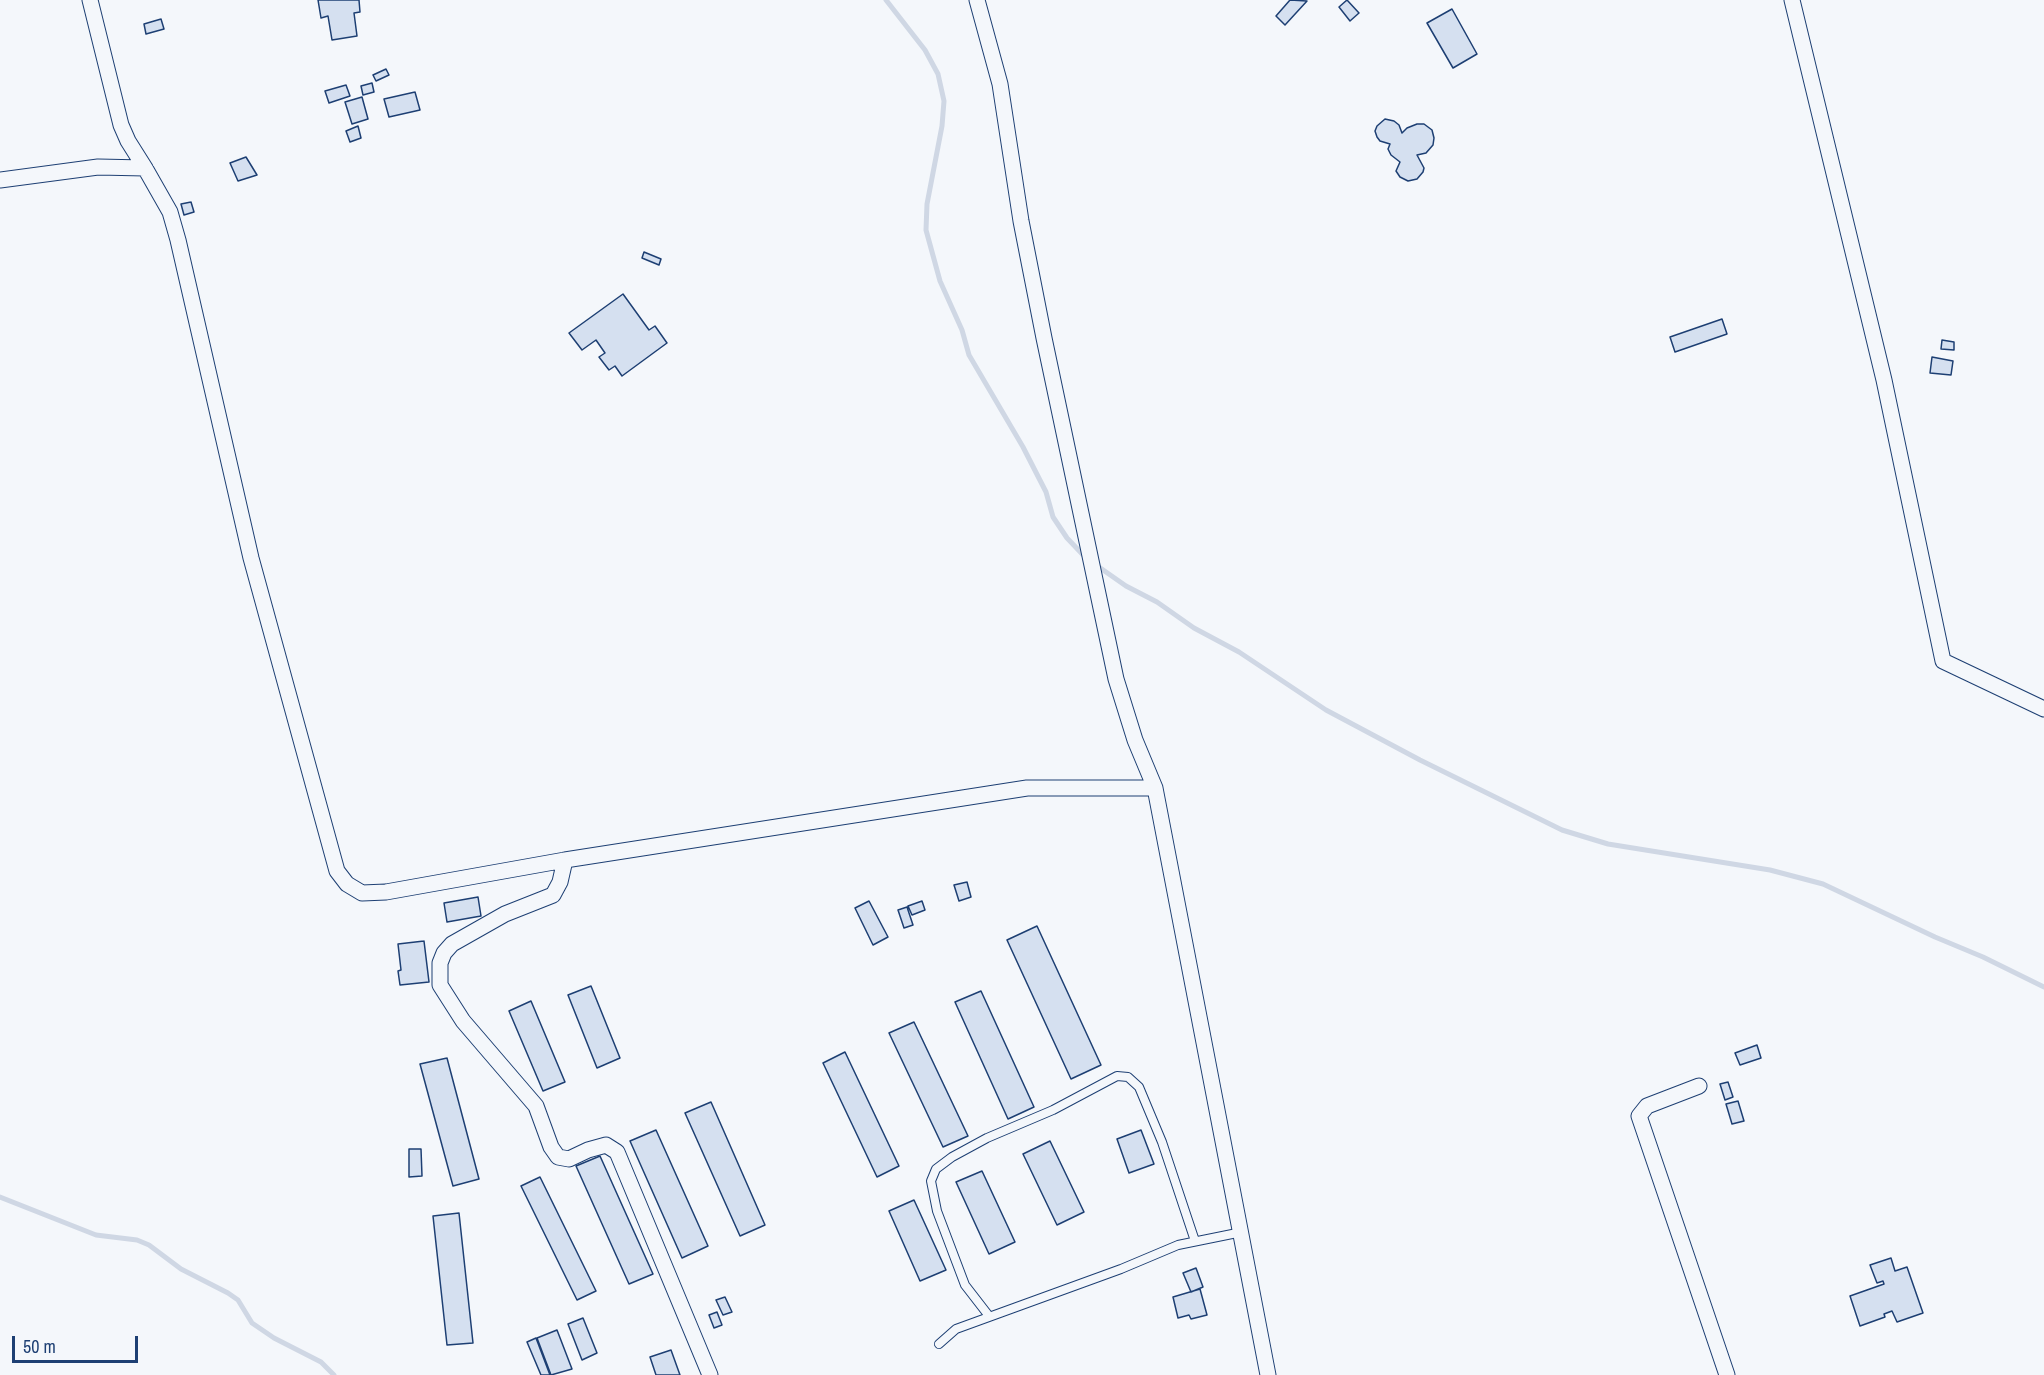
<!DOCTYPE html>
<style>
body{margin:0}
#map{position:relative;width:2044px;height:1375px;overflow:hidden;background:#f4f7fb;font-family:"Archivo Narrow",sans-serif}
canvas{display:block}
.scale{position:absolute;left:12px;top:1336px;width:126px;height:27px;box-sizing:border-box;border:3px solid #1d3f73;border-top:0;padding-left:8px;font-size:18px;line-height:21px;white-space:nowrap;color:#1d3f73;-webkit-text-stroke:4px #f4f7fb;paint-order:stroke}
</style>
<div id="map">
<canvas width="2044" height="1375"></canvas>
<div class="scale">50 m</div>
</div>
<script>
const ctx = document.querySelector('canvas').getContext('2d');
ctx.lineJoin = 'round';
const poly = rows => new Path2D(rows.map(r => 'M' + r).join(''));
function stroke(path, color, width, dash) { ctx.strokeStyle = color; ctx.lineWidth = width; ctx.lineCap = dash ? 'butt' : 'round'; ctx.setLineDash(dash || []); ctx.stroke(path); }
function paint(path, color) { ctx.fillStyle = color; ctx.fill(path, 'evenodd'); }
const stream = poly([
 [886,0,925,50,938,74,944,101,942,126,927,204,926,230,940,281,962,330,969,355,1023,447,1046,492,1053,517,1067,538,1086,558],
 [1096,565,1126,586,1157,602,1194,628,1239,652,1326,710,1420,760,1562,830,1608,844,1770,870,1823,884,1935,937,1983,957,2044,987],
 [0,1197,96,1235,137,1240,149,1245,181,1269,228,1293,238,1300,252,1323,274,1338,321,1362,334,1375]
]);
const building = poly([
 [318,0,359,0,360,12,354,13,357,36,332,40,328,16,321,18,318,0],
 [1290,0,1307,1,1285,25,1276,16,1290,0],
 [1347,0,1359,13,1350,21,1339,7,1347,0],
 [1452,9,1477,54,1453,68,1427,23,1452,9],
 [161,19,164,29,146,34,144,24,161,19],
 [386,69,389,75,376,81,373,75,386,69],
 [372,83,374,92,363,95,361,86,372,83],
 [346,85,350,96,329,103,325,91,346,85],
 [415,92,420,110,389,117,384,99,415,92],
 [362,97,368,119,352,124,345,102,362,97],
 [1385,119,1394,121,1399,125,1402,133,1407,128,1417,124,1424,124,1432,130,1434,138,1433,145,1426,153,1417,155,1424,168,1423,172,1417,179,1408,181,1400,177,1396,171,1400,162,1391,155,1388,149,1390,144,1380,141,1377,137,1375,131,1377,126,1385,119],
 [358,126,361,138,350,142,346,131,358,126],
 [246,157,257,175,238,181,230,163,246,157],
 [191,202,194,212,184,215,181,204,191,202],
 [644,252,661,259,659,265,642,258,644,252],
 [623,294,649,330,655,326,667,343,622,376,615,366,609,370,599,357,605,353,596,340,582,350,569,333,623,294],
 [1722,319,1727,334,1675,352,1670,337,1722,319],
 [1942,340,1954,342,1954,350,1941,349,1942,340],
 [1932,357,1953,361,1951,375,1930,373,1932,357],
 [967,882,971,897,959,901,954,885,967,882],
 [478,897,481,916,447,922,444,903,478,897],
 [869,901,888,937,873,945,855,908,869,901],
 [922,901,925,910,912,915,908,906,922,901],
 [907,907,913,925,904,928,898,910,907,907],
 [1037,926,1101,1065,1071,1079,1007,940,1037,926],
 [424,941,429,982,400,985,398,971,401,970,398,944,424,941],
 [591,986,620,1058,597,1068,568,995,591,986],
 [981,991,1034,1107,1008,1119,955,1002,981,991],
 [531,1001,565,1082,543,1091,509,1011,531,1001],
 [914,1022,968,1136,943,1147,889,1033,914,1022],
 [1757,1045,1761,1058,1740,1065,1735,1053,1757,1045],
 [845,1052,899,1166,877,1177,823,1063,845,1052],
 [447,1058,479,1179,453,1186,420,1064,447,1058],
 [1728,1082,1733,1097,1725,1100,1720,1084,1728,1082],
 [1738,1101,1744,1121,1732,1124,1726,1104,1738,1101],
 [711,1102,765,1225,740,1236,685,1113,711,1102],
 [656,1130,708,1246,682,1258,630,1141,656,1130],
 [1141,1130,1154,1164,1129,1173,1117,1139,1141,1130],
 [1050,1141,1084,1212,1057,1225,1023,1154,1050,1141],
 [409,1149,421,1149,422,1176,409,1177,409,1149],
 [600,1156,653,1274,629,1284,576,1166,600,1156],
 [982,1171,1015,1242,989,1254,956,1182,982,1171],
 [540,1177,596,1291,577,1300,521,1186,540,1177],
 [914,1200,946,1270,920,1281,889,1211,914,1200],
 [459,1213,473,1343,447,1345,433,1216,459,1213],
 [1891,1258,1895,1271,1907,1267,1923,1313,1897,1322,1892,1311,1884,1314,1885,1317,1860,1326,1850,1296,1884,1284,1883,1281,1877,1283,1870,1265,1891,1258],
 [1196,1268,1203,1287,1191,1292,1183,1273,1196,1268],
 [1200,1289,1207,1315,1191,1319,1189,1315,1178,1318,1173,1297,1200,1289],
 [725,1297,732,1312,723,1315,716,1300,725,1297],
 [717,1312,722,1325,714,1328,709,1315,717,1312],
 [583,1318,597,1353,582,1360,568,1324,583,1318],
 [557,1330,572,1369,551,1375,537,1338,557,1330],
 [536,1338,550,1375,541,1375,527,1342,536,1338],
 [671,1350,680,1375,656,1375,650,1357,671,1350]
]);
const lane = poly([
 [989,1316,965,1285,937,1211,931,1181,936,1169,952,1157,987,1138,1053,1110,1117,1076,1128,1077,1139,1087,1162,1142,1195,1241],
 [939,1344,956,1329,1121,1269,1178,1245,1242,1232]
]);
const street = poly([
 [90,0,121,125,128,141,145,168,170,212,178,240,251,558,337,871,347,884,362,893,386,892,565,860,1027,788,1155,788],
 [977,0,1000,84,1021,221,1044,338,1116,679,1135,740,1155,788,1268,1375],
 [1792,0,1884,380,1943,661,2044,709],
 [0,180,98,167,145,168],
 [565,860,560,882,553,895,505,914,452,944,444,953,440,963,440,985,463,1021,536,1106,551,1147,558,1157,569,1159,588,1150,606,1145,617,1152,710,1375],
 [1699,1086,1647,1106,1639,1116,1727,1375]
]);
stroke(stream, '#cfd7e4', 5);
paint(building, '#d5e0f0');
stroke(building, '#1d3f73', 1.5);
stroke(lane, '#1d3f73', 10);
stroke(street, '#1d3f73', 17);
stroke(lane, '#f4f7fb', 8);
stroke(street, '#f4f7fb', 15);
</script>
